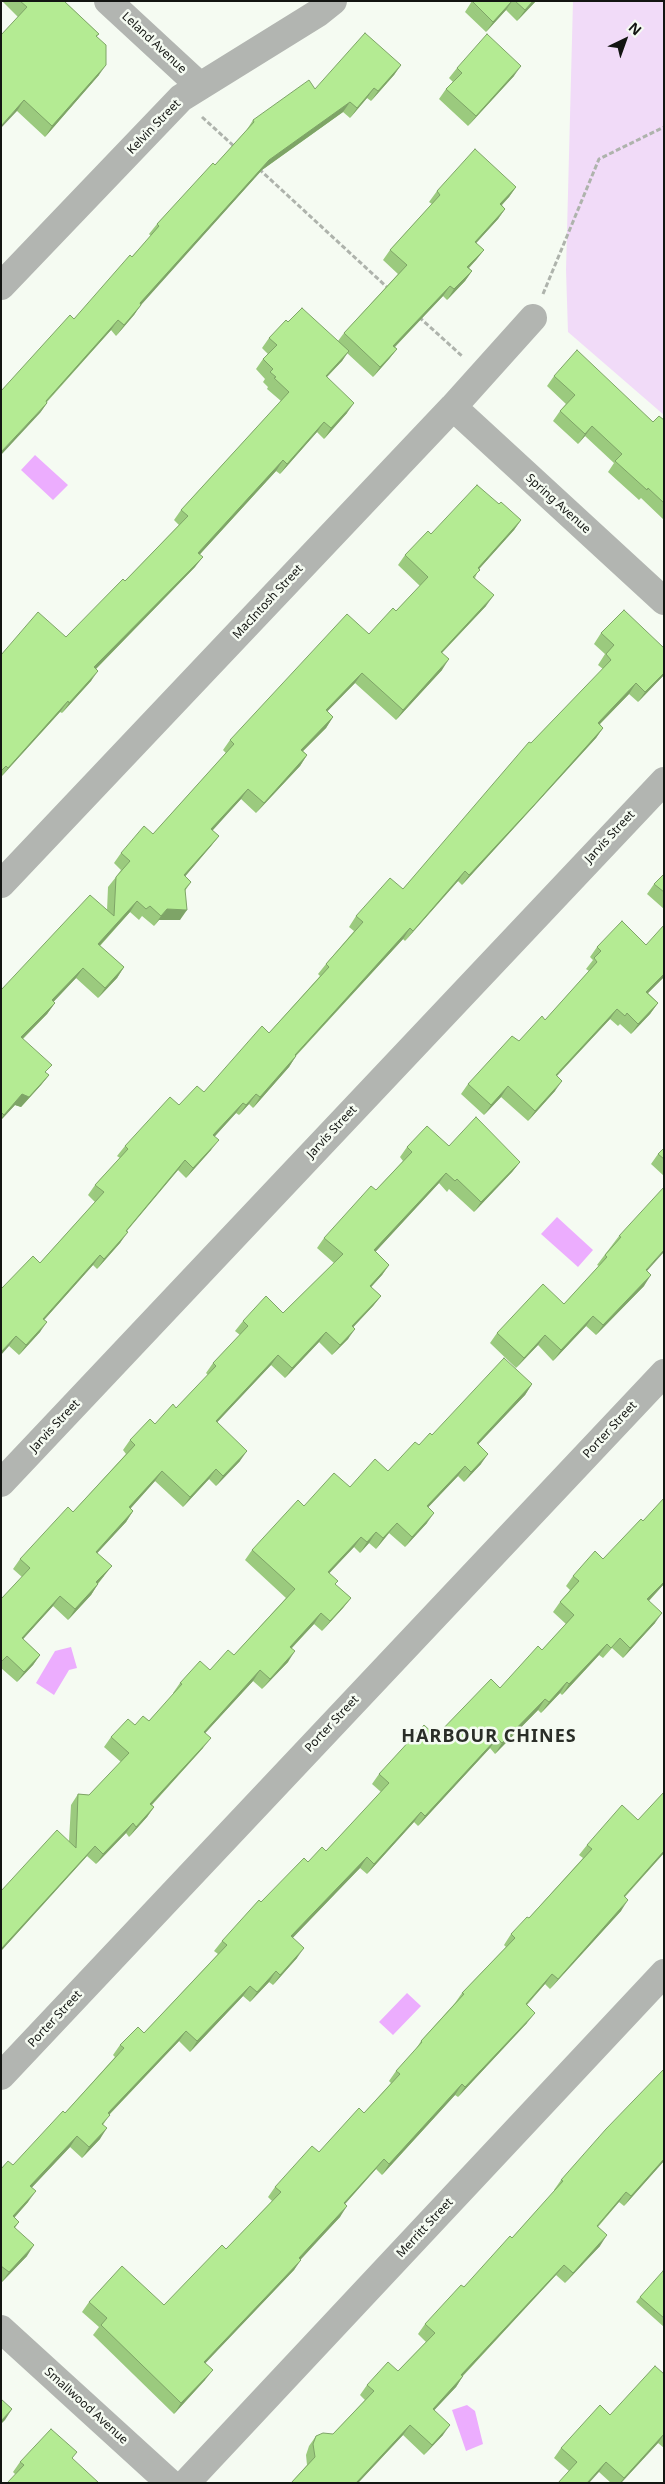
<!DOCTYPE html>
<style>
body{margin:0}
#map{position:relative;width:665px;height:2484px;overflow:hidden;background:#f5fbf2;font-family:"Noto Sans",sans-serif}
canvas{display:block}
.frame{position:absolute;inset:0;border:2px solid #131512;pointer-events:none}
.north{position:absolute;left:600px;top:15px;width:50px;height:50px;-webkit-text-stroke:4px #f5fbf2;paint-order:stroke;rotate:42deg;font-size:14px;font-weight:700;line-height:20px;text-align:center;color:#131512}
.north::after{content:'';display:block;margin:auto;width:18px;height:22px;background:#131512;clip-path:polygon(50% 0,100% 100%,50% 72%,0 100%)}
</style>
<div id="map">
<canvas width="665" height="2484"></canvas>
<div class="frame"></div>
<div class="north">N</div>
</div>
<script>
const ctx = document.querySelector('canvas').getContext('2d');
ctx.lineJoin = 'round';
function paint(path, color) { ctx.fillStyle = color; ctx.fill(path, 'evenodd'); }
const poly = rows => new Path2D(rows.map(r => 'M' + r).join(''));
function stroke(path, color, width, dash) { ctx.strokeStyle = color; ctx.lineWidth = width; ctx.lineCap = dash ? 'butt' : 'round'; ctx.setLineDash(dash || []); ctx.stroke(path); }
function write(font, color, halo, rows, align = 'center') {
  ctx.font = font + ' "Noto Sans",sans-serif'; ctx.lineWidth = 5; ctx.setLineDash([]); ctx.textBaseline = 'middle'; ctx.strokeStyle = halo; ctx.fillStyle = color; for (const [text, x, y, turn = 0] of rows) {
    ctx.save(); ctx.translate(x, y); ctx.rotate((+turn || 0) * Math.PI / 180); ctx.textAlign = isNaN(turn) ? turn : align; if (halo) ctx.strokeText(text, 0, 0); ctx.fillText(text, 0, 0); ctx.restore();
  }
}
const green = poly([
 [573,1,664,1,664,415,568,332,566,270]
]);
const water = poly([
 [35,455,68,485,53,500,21,470],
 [557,1217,593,1250,578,1267,541,1234],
 [71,1647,77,1668,69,1670,54,1695,36,1683,55,1651],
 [407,1993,421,2006,393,2035,379,2022],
 [467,2405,475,2411,483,2444,466,2451,452,2410]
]);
const path = poly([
 [202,117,236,148],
 [259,169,389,289],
 [543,294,599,159,664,127],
 [419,317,462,356]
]);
const street = poly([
 [108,1,200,86],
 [1,286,181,98,318,13,333,1],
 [453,407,664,601],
 [1,884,453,407,533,318],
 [1,1483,664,781],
 [1,2076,664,1373],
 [1,2329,170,2483],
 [186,2483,664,1973]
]);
const wall = poly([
 [2,1,64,1,99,34,97,36,99,75,45,137,17,111,18,17],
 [472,1,536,1,517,21,506,10,486,32,465,12],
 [401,65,394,75,371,101,367,98,350,118,343,112,262,170,141,304,134,315,116,336,111,330,47,402,47,403,40,413,74,319,151,236,149,234,157,224,215,165,246,131,253,120,315,89],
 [457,68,514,76,468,126,439,99,446,89,453,82,449,78],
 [516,187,509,197,502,205,505,209,498,219,476,243,484,250,476,260,469,268,472,271,465,281,447,300,443,296,395,347,397,349,389,359,373,377,347,353,342,361,327,377,347,413,324,439,317,432,280,474,276,471,200,554,195,567,96,669,91,681,62,713,60,712,1,777,1,655,66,637,125,581,179,525,174,520,181,510,281,401,267,389,268,387,263,382,265,379,256,369,263,359,268,354,262,348,269,338,288,322,338,341,344,333,398,274,383,260,390,250,432,204,429,202,437,191],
 [554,376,653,422,664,420,664,520,641,498,639,500,608,472,614,463,585,436,578,444,553,421,560,411,566,404,547,386],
 [499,504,521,520,514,530,479,569,475,578,486,606,442,653,442,670,396,720,355,683,327,711,333,717,326,728,303,751,307,755,300,766,256,813,241,799,212,830,219,836,211,846,185,876,191,882,185,891,180,920,159,920,154,926,142,916,139,920,130,912,100,946,124,967,117,978,98,998,76,978,53,1002,55,1003,47,1014,23,1039,46,1073,49,1075,41,1085,21,1107,15,1105,1,1120,1,990,107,911,108,887,116,877,121,870,114,863,121,853,153,834,226,753,223,750,230,740,369,634,396,611,420,586,398,565,405,555,431,534],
 [601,633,664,675,638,702,629,694,600,724,603,728,596,738,462,885,458,881,405,941,403,939,296,1056,289,1067,253,1108,249,1104,239,1115,236,1113,215,1136,211,1150,186,1178,178,1170,127,1231,120,1243,97,1269,93,1265,44,1320,40,1332,19,1355,9,1346,40,1263,95,1202,88,1195,95,1185,120,1158,117,1156,125,1146,179,1105,204,1092,269,1033,320,976,318,974,326,964,354,931,349,927,356,916,403,889,531,743,603,669,598,665,605,654,594,644],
 [664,874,664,909,647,894,654,884],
 [597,947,664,977,648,993,658,1003,650,1014,631,1034,620,1024,618,1026,610,1019,557,1076,555,1091,528,1121,501,1097,484,1115,461,1094,468,1084,545,1020,589,971,586,969,593,960,590,957],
 [449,1146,520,1162,512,1172,474,1212,449,1189,447,1192,439,1183,375,1252,389,1265,382,1275,371,1287,381,1296,373,1306,353,1327,348,1339,332,1355,319,1342,285,1378,271,1365,217,1422,240,1461,216,1486,209,1479,183,1507,155,1481,130,1509,133,1511,126,1522,97,1553,104,1576,98,1584,91,1595,68,1620,53,1606,23,1639,40,1655,33,1665,17,1682,1,1668,1,1599,22,1577,13,1569,20,1559,73,1512,126,1454,123,1450,130,1440,155,1424,176,1408,208,1375,206,1373,213,1363,240,1335,235,1331,243,1321,283,1313,334,1263,317,1248,324,1238,376,1190,403,1161,400,1157,407,1147],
 [664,1148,664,1176,651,1164,658,1154],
 [619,1236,647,1271,644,1286,596,1335,586,1326,553,1361,538,1345,516,1368,490,1343,497,1333,564,1304,599,1266,597,1265],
 [532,1384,525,1395,478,1444,481,1464,464,1482,458,1476,428,1507,427,1523,405,1547,389,1533,376,1549,369,1543,360,1553,354,1547,329,1573,336,1585,351,1598,343,1608,322,1631,314,1624,292,1648,288,1662,262,1689,253,1681,205,1733,203,1748,152,1805,154,1807,147,1817,129,1837,126,1833,96,1864,87,1856,1,1951,1,1891,69,1841,71,1805,78,1794,89,1795,121,1762,104,1747,111,1737,135,1725,149,1721,174,1694,173,1693,180,1683,210,1670,234,1655,286,1598,245,1560,252,1550,304,1506,388,1471,419,1445,432,1435],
 [603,1559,664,1584,649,1601,655,1623,623,1658,612,1648,603,1658,599,1655,562,1695,560,1693,541,1713,538,1710,495,1754,490,1748,418,1826,414,1822,367,1874,360,1868,292,1938,297,1958,273,1985,269,1982,250,2002,243,1996,190,2052,179,2041,110,2114,103,2125,100,2139,82,2158,70,2147,32,2187,28,2202,14,2218,19,2222,15,2228,27,2256,1,2283,1,2169,13,2165,65,2113,115,2057,113,2055,120,2045,144,2033,218,1954,214,1951,222,1941,261,1902,308,1862,326,1851,381,1792,372,1784,379,1774,436,1736,500,1688,542,1650,566,1624,553,1612,560,1602,570,1590,566,1586,573,1576],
 [587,1845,664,1853,625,1897,621,1911,550,1989,545,1984,527,2005,527,2023,458,2097,455,2095,382,2175,376,2169,345,2204,340,2217,300,2259,294,2270,205,2363,205,2380,174,2414,93,2335,99,2327,82,2312,89,2302,164,2305,226,2249,272,2201,268,2197,275,2187,319,2152,364,2113,391,2083,389,2081,396,2071,414,2052,421,2041,455,2003,462,1993,506,1947,504,1945,511,1934,529,1918,583,1858,579,1855],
 [664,2069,664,2161,624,2206,619,2202,598,2227,600,2246,565,2283,556,2275,463,2376,456,2387,434,2410,443,2435,424,2455,403,2435,358,2483,291,2483,307,2465,306,2455,309,2446,316,2436,333,2434,365,2400,360,2395,367,2385,398,2371,426,2342,418,2334,425,2324,464,2287,512,2238,555,2191,554,2190,561,2180],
 [664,2272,664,2327,636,2302,640,2297],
 [664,2374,664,2448,658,2443,621,2483,611,2483,599,2472,569,2471,554,2458,561,2448,610,2415],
 [72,2458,15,2474,13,2472,20,2462]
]);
const shadedWall = poly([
 [512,1,506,10,486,32,493,22],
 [533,1,536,1,517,21,525,10],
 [106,65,99,75,45,137,52,126],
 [401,65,394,75,371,101,378,91],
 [521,66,514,76,468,126,476,116],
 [374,88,367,98,350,118,357,108],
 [24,100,17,111,1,128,1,126],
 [350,102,343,112,262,170,133,314,140,303,269,160],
 [516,187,509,197,493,214,500,204],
 [505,209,498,219,468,252,475,242],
 [484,250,476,260,460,277,467,267],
 [472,271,465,281,447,300,454,289],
 [450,286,443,296,386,356,393,346],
 [141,305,134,315,116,336,124,325],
 [118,320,111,330,38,411,46,401],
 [397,349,389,359,373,377,380,367],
 [349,351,342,361,318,386,326,376],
 [47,403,40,413,1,455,1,452],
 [354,403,347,413,324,439,331,428],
 [324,422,317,432,280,474,287,464],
 [592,426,585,436,578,444,585,434],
 [283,460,276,471,191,564,198,553],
 [521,520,514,530,471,578,478,568],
 [203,557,195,567,87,678,94,667],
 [494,595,486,606,433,662,441,652],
 [449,659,442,670,396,720,403,710],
 [98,671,91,681,62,713,69,703],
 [362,673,355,683,319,720,326,710],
 [664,673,664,675,638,702,645,692],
 [636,683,629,694,591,733,598,723],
 [68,701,60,712,1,777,8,768],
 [333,717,326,728,294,760,301,750],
 [603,728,596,738,462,885,469,875],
 [307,755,300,766,256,813,264,803],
 [248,789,241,799,204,840,211,829],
 [219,836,211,846,177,886,184,875],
 [465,871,458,881,405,941,413,931],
 [137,901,130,912,91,955,98,944],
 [167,909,187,910,180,920,159,920,154,926,161,916],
 [410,928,403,939,287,1065,295,1055],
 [124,967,117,978,98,998,105,988],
 [83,968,76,978,45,1011,52,1000],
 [664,974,664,977,639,1002,646,992],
 [55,1003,47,1014,14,1047,21,1037],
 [658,1003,650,1014,631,1034,638,1024],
 [617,1009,610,1019,548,1085,556,1075],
 [296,1056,289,1067,253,1108,260,1097],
 [49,1075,41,1085,21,1107,15,1105,1,1120,1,1119,4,1115,22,1094],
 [562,1081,555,1091,528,1121,535,1111],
 [508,1086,501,1097,484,1115,491,1105],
 [256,1094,249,1104,239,1115,246,1105],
 [243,1103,236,1113,206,1146,213,1135],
 [219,1140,211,1150,186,1178,193,1168],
 [185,1160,178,1170,118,1241,126,1231],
 [520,1162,512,1172,474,1212,481,1202],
 [446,1173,439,1183,367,1261,374,1250],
 [128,1232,120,1243,97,1269,104,1259],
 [664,1250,664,1252,638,1281,646,1270],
 [100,1255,93,1265,36,1329,43,1319],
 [389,1265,382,1275,363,1296,370,1286],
 [651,1275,644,1286,596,1335,603,1325],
 [381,1296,373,1306,345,1336,352,1326],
 [593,1316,586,1326,553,1361,561,1350],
 [47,1322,40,1332,19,1355,26,1345],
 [355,1329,348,1339,332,1355,340,1345],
 [326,1332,319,1342,285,1378,292,1368],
 [545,1335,538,1345,516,1368,524,1358],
 [16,1336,9,1346,1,1355,1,1352],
 [278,1355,271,1365,209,1431,216,1421],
 [532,1384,525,1395,470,1453,477,1443],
 [247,1451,240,1461,216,1486,223,1476],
 [488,1454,481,1464,464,1482,471,1472],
 [465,1466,458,1476,420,1516,427,1506],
 [216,1469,209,1479,183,1507,190,1497],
 [162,1471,155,1481,122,1518,129,1507],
 [133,1511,126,1522,89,1562,96,1552],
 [434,1513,427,1523,405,1547,412,1537],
 [397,1523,389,1533,376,1549,383,1538],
 [376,1532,369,1543,360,1553,367,1542],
 [361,1537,354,1547,321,1582,328,1572],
 [112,1566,104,1576,89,1593,96,1582],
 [664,1582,664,1584,640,1610,647,1599],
 [98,1584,91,1595,68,1620,75,1609],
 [60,1596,53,1606,15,1648,22,1638],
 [351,1598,343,1608,322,1631,330,1621],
 [321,1613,314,1624,283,1657,290,1647],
 [662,1613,655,1623,623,1658,630,1648],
 [607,1644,599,1655,562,1695,569,1684],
 [295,1651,288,1662,262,1689,270,1679],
 [40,1655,33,1665,17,1682,24,1672],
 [260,1670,253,1681,197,1742,204,1732],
 [567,1682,560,1693,541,1713,549,1702],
 [545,1699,538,1710,495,1754,502,1743],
 [211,1738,203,1748,143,1814,150,1804],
 [497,1738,490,1748,418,1826,425,1816],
 [154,1807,147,1817,129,1837,136,1827],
 [421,1812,414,1822,367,1874,374,1864],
 [133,1823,126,1833,96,1864,103,1854],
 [95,1846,87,1856,1,1951,1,1949],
 [664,1851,664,1853,616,1906,624,1896],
 [367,1857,360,1868,284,1947,291,1936],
 [628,1900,621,1911,550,1989,558,1979],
 [304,1948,297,1958,273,1985,280,1975],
 [276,1971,269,1982,250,2002,257,1992],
 [552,1974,545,1984,518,2014,526,2004],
 [250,1986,243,1996,190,2052,197,2041],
 [535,2013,527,2023,458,2097,465,2087],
 [186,2031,179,2041,101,2123,108,2113],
 [462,2084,455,2095,382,2175,389,2164],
 [107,2128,100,2139,82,2158,89,2147],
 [77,2136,70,2147,23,2197,30,2186],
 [384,2159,376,2169,336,2214,344,2203],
 [664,2159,664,2161,624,2206,631,2196],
 [36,2191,28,2202,6,2227,13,2216],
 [626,2192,619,2202,589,2236,597,2226],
 [347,2206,340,2217,292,2269,299,2258],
 [607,2235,600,2246,565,2283,573,2273],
 [34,2245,27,2256,1,2283,9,2272],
 [301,2260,294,2270,197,2372,204,2362],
 [564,2265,556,2275,454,2385,461,2375],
 [213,2370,205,2380,174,2414,181,2403],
 [463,2376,456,2387,426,2419,433,2409],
 [12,2409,5,2420,1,2424,1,2421],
 [410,2425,403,2435,358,2483,356,2483],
 [450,2425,443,2435,424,2455,432,2445],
 [664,2434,658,2443,621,2483,620,2483,624,2478],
 [606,2462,599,2472,589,2483,587,2483]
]);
const building = poly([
 [20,1,64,1,99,34,96,36,106,45,106,65,52,126,24,100,1,126,1,35,27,7,20,1],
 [472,1,512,1,493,22,472,1],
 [515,1,533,1,525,10,515,1],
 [365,33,401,65,378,91,374,88,357,108,350,102,269,160,140,303,141,305,124,325,118,320,46,401,47,403,1,452,1,391,70,315,74,319,130,255,132,257,159,226,157,224,213,163,215,165,254,122,253,120,309,80,315,89,365,33],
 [487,34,521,66,476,116,446,89,462,73,457,68,487,34],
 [475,149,516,187,500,204,505,209,475,242,484,250,467,267,472,271,454,289,450,286,393,346,397,349,380,367,344,333,407,265,390,250,440,195,437,191,475,149],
 [302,308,349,351,326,376,354,403,331,428,324,422,287,464,283,460,198,553,203,557,94,667,98,671,69,703,68,701,8,768,6,766,1,771,1,655,38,612,66,637,123,579,125,581,188,516,181,510,289,392,274,378,276,377,270,372,273,369,263,359,277,345,269,338,286,320,288,322,302,308],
 [577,350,653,422,659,416,664,420,664,503,648,488,647,490,615,461,622,454,592,426,585,434,560,411,575,395,554,376,577,350],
 [477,485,499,504,501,502,521,520,478,568,480,570,473,577,494,595,441,652,449,659,403,710,362,673,326,710,333,717,301,750,307,755,264,803,248,789,211,829,219,836,184,875,191,882,185,889,187,910,167,909,161,916,150,906,146,909,137,901,98,944,124,967,105,988,83,968,52,1000,55,1003,21,1037,52,1065,45,1072,49,1075,29,1097,22,1094,4,1115,1,1112,1,990,90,895,114,916,116,877,130,861,121,853,144,826,153,834,234,744,230,740,347,614,369,634,393,608,396,611,428,577,405,555,428,531,431,534,477,485],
 [624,610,664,648,664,673,645,692,636,683,598,723,603,728,535,804,469,875,465,871,413,931,410,928,295,1055,296,1056,260,1097,256,1094,246,1105,243,1103,213,1135,219,1140,193,1168,185,1160,126,1231,128,1232,104,1259,100,1255,43,1319,47,1322,26,1345,16,1336,1,1352,1,1289,33,1256,40,1263,104,1192,95,1185,128,1149,125,1146,170,1097,179,1105,197,1086,204,1092,262,1026,269,1033,329,967,326,964,363,922,356,916,390,878,403,889,529,742,531,743,611,660,606,654,614,645,601,633,624,610],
 [664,874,664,892,654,884,664,874],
 [622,921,646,945,664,925,664,974,646,992,658,1003,638,1024,627,1013,625,1016,617,1009,556,1075,562,1081,535,1111,508,1086,491,1105,468,1084,512,1036,519,1041,542,1016,545,1020,597,962,594,958,601,951,597,947,622,921],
 [476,1117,520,1162,481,1202,457,1179,455,1181,446,1173,374,1250,389,1265,370,1286,381,1296,352,1326,355,1329,340,1345,326,1332,292,1368,278,1355,216,1421,247,1451,223,1476,216,1469,190,1497,162,1471,129,1507,133,1511,96,1552,112,1566,96,1582,98,1584,75,1609,60,1596,22,1638,40,1655,24,1672,7,1656,1,1662,1,1599,30,1568,20,1559,68,1507,73,1512,135,1445,130,1440,150,1419,155,1424,173,1404,176,1408,216,1366,213,1363,248,1326,243,1321,266,1296,283,1313,343,1254,324,1238,371,1186,376,1190,412,1152,407,1147,427,1126,449,1146,476,1117],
 [664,1148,664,1159,658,1154,664,1148],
 [664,1187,664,1250,646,1270,651,1275,603,1325,593,1316,561,1350,545,1335,524,1358,497,1333,543,1284,564,1304,607,1257,605,1255,621,1237,619,1236,664,1187],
 [504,1358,532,1384,477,1443,488,1454,471,1472,465,1466,427,1506,434,1513,412,1537,397,1523,383,1538,376,1532,367,1542,361,1537,328,1572,338,1581,335,1584,351,1598,330,1621,321,1613,290,1647,295,1651,270,1679,260,1670,204,1732,211,1738,150,1804,154,1807,136,1827,133,1823,103,1854,95,1846,1,1949,1,1891,57,1830,76,1848,78,1794,89,1795,129,1753,111,1737,128,1719,135,1725,143,1716,149,1721,182,1684,180,1683,200,1661,210,1670,228,1650,234,1655,295,1589,252,1550,298,1500,304,1506,334,1473,350,1487,375,1459,388,1471,415,1442,419,1445,430,1433,432,1435,504,1358],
 [664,1498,664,1582,647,1599,662,1613,630,1648,620,1638,611,1648,607,1644,569,1684,567,1682,549,1702,545,1699,502,1743,497,1738,425,1816,421,1812,374,1864,367,1857,291,1936,304,1948,280,1975,276,1971,257,1992,250,1986,197,2041,186,2031,108,2113,110,2115,102,2124,107,2128,89,2147,77,2136,30,2186,36,2191,13,2216,19,2222,14,2227,34,2245,9,2272,1,2266,1,2169,8,2161,13,2165,63,2111,65,2113,124,2048,120,2045,138,2027,144,2033,227,1945,222,1941,259,1900,261,1902,304,1858,308,1862,322,1847,326,1851,389,1783,379,1774,424,1725,436,1736,491,1679,500,1688,538,1646,542,1650,574,1615,560,1602,579,1581,573,1576,595,1551,603,1559,641,1519,643,1521,664,1498],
 [664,1792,664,1851,624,1896,628,1900,558,1979,552,1974,526,2004,535,2013,465,2087,462,2084,389,2164,384,2159,344,2203,347,2206,299,2258,301,2260,204,2362,213,2370,181,2403,101,2325,107,2318,89,2302,122,2266,164,2305,222,2245,226,2249,281,2192,275,2187,312,2146,319,2152,359,2108,364,2113,400,2074,396,2071,422,2042,421,2041,464,1994,462,1993,515,1938,511,1934,527,1917,529,1918,592,1849,587,1845,622,1805,638,1820,664,1792],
 [664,2069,664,2159,631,2196,626,2192,597,2226,607,2235,573,2273,564,2265,461,2375,463,2376,433,2409,450,2425,432,2445,410,2425,356,2483,291,2483,315,2457,313,2444,316,2436,323,2433,333,2434,374,2391,367,2385,388,2362,398,2371,435,2333,425,2324,461,2285,464,2287,510,2236,512,2238,563,2181,561,2180,606,2129,664,2069],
 [663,2271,664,2272,664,2318,640,2297,663,2271],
 [655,2366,664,2374,664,2434,624,2478,606,2462,587,2483,558,2483,577,2462,561,2448,600,2405,610,2415,655,2366],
 [1,2399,12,2409,1,2421,1,2399],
 [51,2429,77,2452,72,2458,99,2483,7,2483,24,2465,20,2462,51,2429]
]);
const streetNames = [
 ["Leland Avenue",154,43,43],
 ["Kelvin Street",154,127,-46],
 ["Spring Avenue",558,504,42],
 ["MacIntosh Street",268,602,-47],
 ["Jarvis Street",610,837,-47],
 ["Jarvis Street",332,1132,-47],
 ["Jarvis Street",55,1426,-47],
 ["Porter Street",610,1430,-47],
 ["Porter Street",332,1724,-47],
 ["Porter Street",55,2019,-47],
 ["Merritt Street",425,2228,-47],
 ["Smallwood Avenue",86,2406,42]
];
const districtNames = [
 ["HARBOUR CHINES",489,1737]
];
paint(green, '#f1dbf8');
paint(water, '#ecadfe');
stroke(path, '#aeb3ac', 3, [5, 2.5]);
stroke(street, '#b2b5b1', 28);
paint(wall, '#9bca7e');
paint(shadedWall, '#7ea467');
paint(building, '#b4eb93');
stroke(building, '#7ea467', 1);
write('12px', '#131512', '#f5fbf2', streetNames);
ctx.letterSpacing = '1px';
write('bold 18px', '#2a2e28', '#f5fbf2', districtNames);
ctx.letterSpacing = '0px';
</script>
